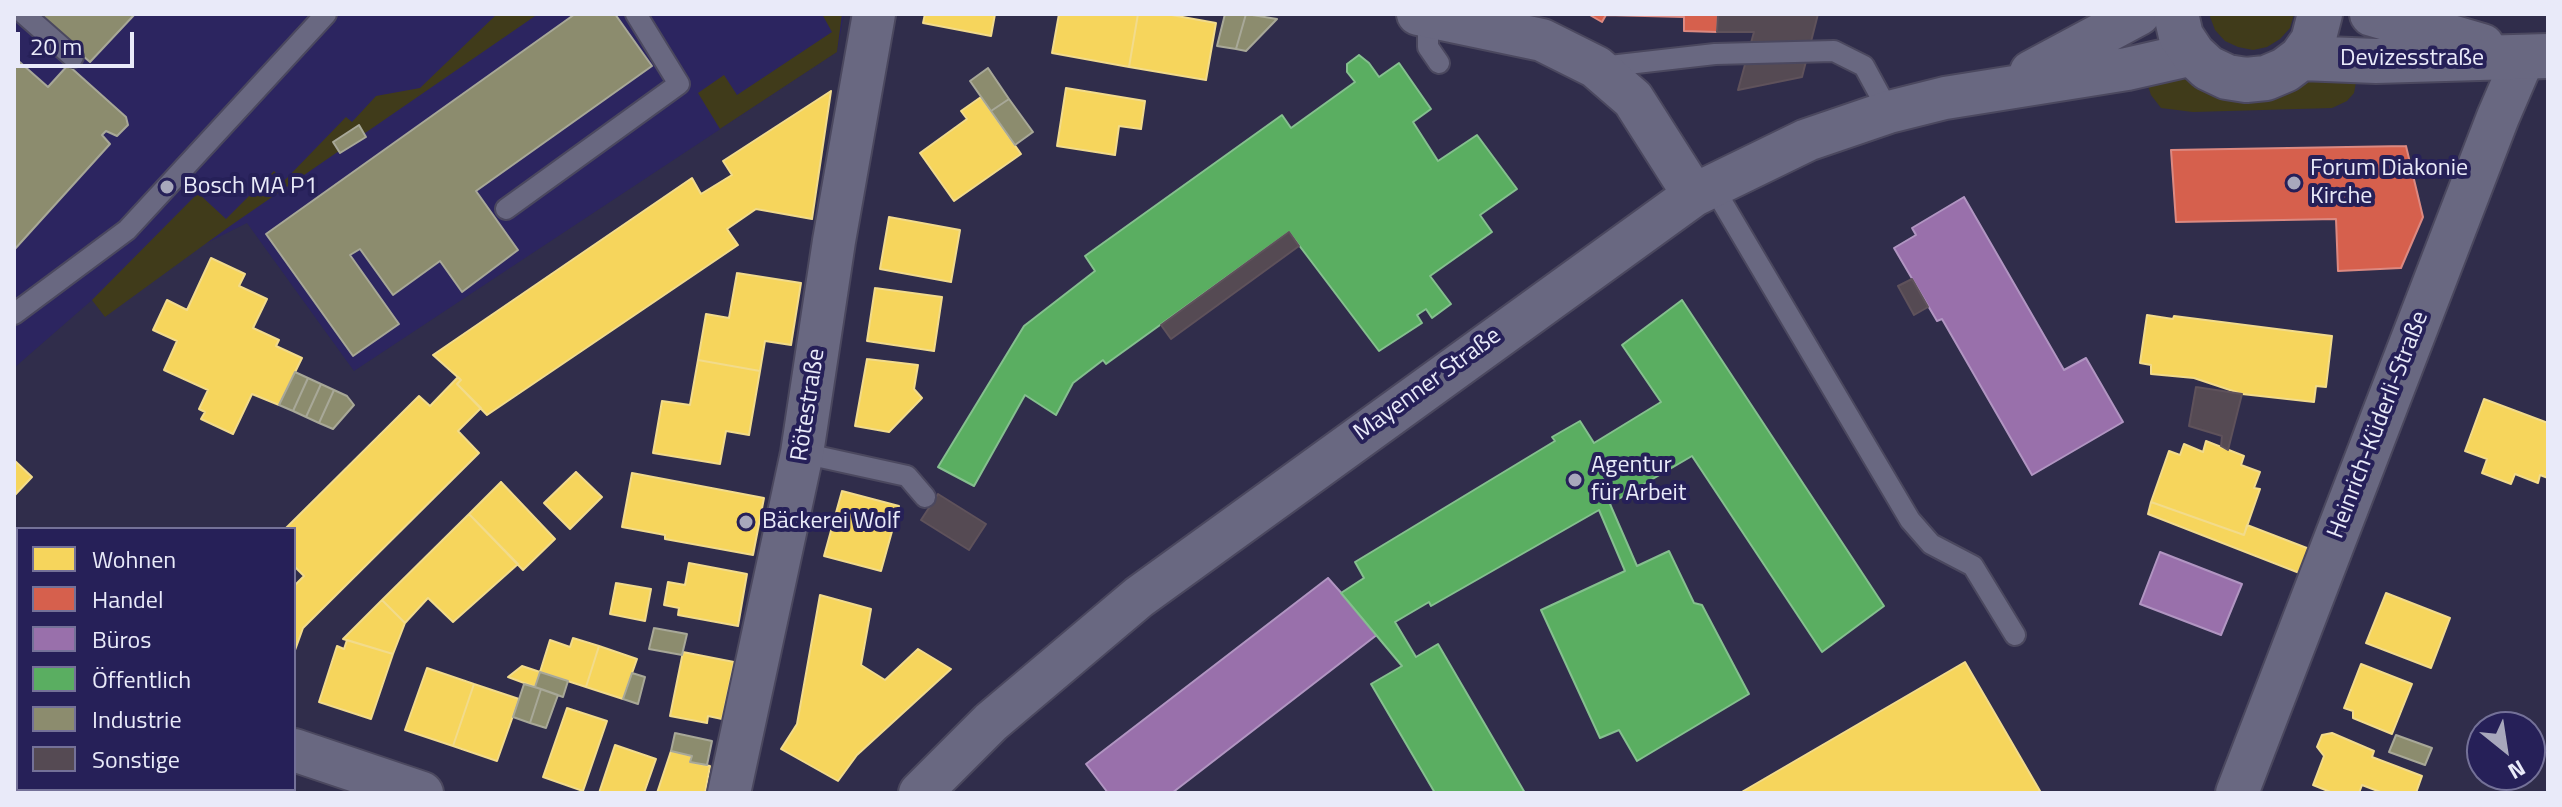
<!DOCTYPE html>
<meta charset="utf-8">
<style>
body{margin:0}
#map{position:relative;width:2562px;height:807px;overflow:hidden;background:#302d4b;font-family:"Titillium Web",sans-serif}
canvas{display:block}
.frame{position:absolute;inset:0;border:16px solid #e9eaf9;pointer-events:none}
.legend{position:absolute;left:16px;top:527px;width:280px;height:264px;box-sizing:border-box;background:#262058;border:2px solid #747198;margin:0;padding:10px 14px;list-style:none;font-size:24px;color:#e9eaf9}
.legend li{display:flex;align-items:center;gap:16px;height:40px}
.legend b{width:40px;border:2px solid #747198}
.north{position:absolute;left:2466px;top:711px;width:80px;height:80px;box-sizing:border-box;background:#262058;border:2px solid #747198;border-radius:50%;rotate:150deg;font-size:22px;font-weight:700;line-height:32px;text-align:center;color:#e9eaf9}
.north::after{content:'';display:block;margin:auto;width:28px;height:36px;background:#a8a8bc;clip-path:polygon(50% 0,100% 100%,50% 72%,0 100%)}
.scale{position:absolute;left:16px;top:32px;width:118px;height:36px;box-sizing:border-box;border:4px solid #e9eaf9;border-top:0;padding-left:10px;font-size:24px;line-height:28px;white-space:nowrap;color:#e9eaf9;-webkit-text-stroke:6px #262058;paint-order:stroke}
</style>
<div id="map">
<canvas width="2562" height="807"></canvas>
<div class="frame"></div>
<ul class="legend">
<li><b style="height:22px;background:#f6d55c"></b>Wohnen</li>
<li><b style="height:22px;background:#d6604d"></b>Handel</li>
<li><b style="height:22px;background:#9970ab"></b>Büros</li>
<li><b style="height:22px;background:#5aae61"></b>Öffentlich</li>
<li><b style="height:22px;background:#8c8c6e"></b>Industrie</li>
<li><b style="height:22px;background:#554a53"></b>Sonstige</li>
</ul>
<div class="north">N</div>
<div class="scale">20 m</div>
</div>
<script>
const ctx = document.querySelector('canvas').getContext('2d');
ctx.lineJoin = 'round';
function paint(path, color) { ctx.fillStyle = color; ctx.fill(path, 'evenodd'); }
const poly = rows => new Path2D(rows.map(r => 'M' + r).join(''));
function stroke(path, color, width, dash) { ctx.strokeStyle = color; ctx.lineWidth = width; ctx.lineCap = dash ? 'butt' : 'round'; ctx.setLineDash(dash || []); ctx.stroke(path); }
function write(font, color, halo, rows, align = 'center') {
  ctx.font = font + ' "Titillium Web",sans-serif'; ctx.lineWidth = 8; ctx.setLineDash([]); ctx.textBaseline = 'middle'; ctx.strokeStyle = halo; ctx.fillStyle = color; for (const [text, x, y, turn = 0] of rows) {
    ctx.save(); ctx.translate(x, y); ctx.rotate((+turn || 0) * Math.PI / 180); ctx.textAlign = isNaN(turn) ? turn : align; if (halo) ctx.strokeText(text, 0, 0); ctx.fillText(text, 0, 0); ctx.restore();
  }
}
const built = poly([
 [14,14,844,14,837,52,354,371,247,223,92,300,14,368]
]);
const green = poly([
 [497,14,538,14,230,226,105,317,92,300,198,193,226,219,274,171,284,181,346,117,352,122,376,96,420,88],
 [822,14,842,14,837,52,720,129,698,93,724,75,737,95,832,32],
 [2209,14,2294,14,2290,28,2280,39,2267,47,2253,50,2238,47,2225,41,2215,30],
 [2358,72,2354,93,2347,101,2332,108,2193,112,2161,108,2151,95,2145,77,2178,76,2217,95,2237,101,2257,102,2279,98,2316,78]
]);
const homes = poly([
 [925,14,995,14,991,36,923,23,925,14],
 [1059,14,1138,14,1129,67,1052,53,1059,14],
 [1138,14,1166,14,1216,23,1206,80,1129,67,1138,14],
 [1066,88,1145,101,1141,129,1119,126,1115,155,1057,146,1066,88],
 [831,91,812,219,756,209,727,229,738,245,487,415,457,384,461,380,433,355,692,178,701,194,732,175,723,161,831,91],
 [981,97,1021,154,954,201,920,153,967,119,961,111,981,97],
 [889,217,960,230,951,282,880,269,889,217],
 [211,258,245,274,239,286,267,299,253,328,279,340,276,346,302,358,279,405,252,394,233,434,201,419,205,412,199,409,208,390,164,370,177,341,153,330,167,300,187,310,211,258],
 [737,273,801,283,791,345,765,341,760,371,698,360,706,314,729,318,737,273],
 [875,288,942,297,934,351,867,341,875,288],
 [2147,315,2173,319,2174,316,2332,336,2326,387,2316,386,2314,402,2242,394,2194,378,2151,374,2151,365,2140,363,2147,315],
 [867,359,918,365,914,389,922,398,889,432,855,426,867,359],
 [698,360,760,371,749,435,726,431,720,464,653,453,662,401,690,405,698,360],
 [458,377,461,380,457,384,481,408,458,431,479,453,303,628,294,653,294,586,304,576,294,566,294,529,285,529,419,396,430,406,458,377],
 [2484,399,2548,423,2548,478,2540,475,2538,483,2515,474,2511,484,2482,473,2487,459,2465,451,2484,399],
 [2206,441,2244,456,2241,465,2260,472,2254,488,2260,489,2244,535,2151,502,2169,451,2180,455,2184,444,2203,452,2206,441],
 [14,460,32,477,14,496,14,460],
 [576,472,602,497,570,529,544,503,576,472],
 [632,473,764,498,753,555,665,539,665,535,622,527,632,473],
 [501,482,555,539,523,570,469,514,501,482],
 [842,491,899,506,881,571,824,556,842,491],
 [2151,502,2244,535,2247,525,2312,550,2302,574,2148,514,2151,502],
 [469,514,518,564,453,622,428,598,405,623,382,600,469,514],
 [689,563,747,574,738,626,678,615,679,608,664,605,668,582,685,585,689,563],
 [18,567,18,617,14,616,14,573,18,567],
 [616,583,651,589,645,621,610,614,616,583],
 [2386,593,2450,618,2431,668,2366,643,2386,593],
 [820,595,871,609,861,665,885,680,918,649,951,669,857,755,838,781,781,749,797,724,820,595],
 [382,600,405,623,393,654,343,639,382,600],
 [573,638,599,646,586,687,540,672,550,640,570,647,573,638],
 [347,640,393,654,371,719,319,702,337,646,344,649,347,640],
 [599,646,637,659,623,699,586,687,599,646],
 [683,652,734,662,722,719,708,716,707,723,670,716,683,652],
 [1965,662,2040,791,2036,793,1740,793,1965,662],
 [2361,664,2412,684,2392,734,2353,718,2353,711,2344,708,2361,664],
 [522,666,540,672,535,687,508,677,522,666],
 [427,668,474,684,453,746,405,730,427,668],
 [474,684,519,699,497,761,453,746,474,684],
 [18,693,18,760,14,758,14,703,18,693],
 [567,708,607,721,583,791,543,777,567,708],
 [2332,733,2374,751,2372,757,2422,776,2416,793,2383,793,2362,785,2359,793,2333,793,2313,785,2324,756,2317,747,2322,735,2332,733],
 [615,745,656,759,644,793,599,793,615,745],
 [671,751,692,756,690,762,710,766,705,793,657,793,671,751],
 [126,789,174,789,172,793,124,793,126,789],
 [204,789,246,789,256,793,202,793,204,789]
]);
const shops = poly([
 [1588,14,1726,14,1718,15,1717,32,1684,31,1684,17,1606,15,1602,22,1588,14],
 [2406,146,2423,217,2401,268,2338,271,2336,219,2176,222,2171,150,2406,146]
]);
const offices = poly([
 [1964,197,2064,370,2086,358,2123,422,2032,475,1942,319,1937,321,1894,248,1916,235,1912,228,1964,197],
 [2160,552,2242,584,2221,635,2140,604,2160,552],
 [1328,578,1378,634,1172,793,1108,793,1086,764,1328,578]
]);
const public = poly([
 [1359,55,1369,63,1379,77,1399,63,1431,109,1413,122,1438,161,1477,135,1517,189,1480,215,1492,232,1430,276,1451,304,1432,318,1426,309,1417,315,1422,323,1379,351,1289,232,1106,364,1103,360,1073,383,1056,415,1025,395,974,486,938,467,1024,326,1095,271,1085,256,1282,115,1291,128,1355,82,1347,72,1347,64,1359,55],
 [1682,300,1884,606,1822,652,1692,456,1610,504,1637,566,1669,551,1694,603,1702,605,1749,694,1637,761,1619,730,1600,738,1541,610,1625,571,1599,510,1431,606,1429,602,1395,622,1416,657,1438,644,1525,793,1435,793,1371,684,1402,666,1341,593,1364,578,1355,562,1555,441,1552,437,1580,421,1594,443,1661,402,1622,345,1682,300]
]);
const industry = poly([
 [34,14,135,14,90,62,34,14],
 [575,14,615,14,652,66,476,191,518,250,462,292,440,261,393,295,360,249,350,255,399,324,353,356,266,234,575,14],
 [1225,14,1246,14,1236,49,1217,46,1225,14],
 [1246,14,1277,19,1246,51,1236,49,1246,14],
 [14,57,48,87,68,65,126,117,128,125,117,136,106,131,102,135,110,144,14,250,14,57],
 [988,68,1009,99,991,111,970,81,988,68],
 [1009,99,1033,132,1015,145,991,111,1009,99],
 [359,125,366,137,340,153,333,142,359,125],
 [295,372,308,378,293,411,279,405,295,372],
 [308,378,321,384,306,417,293,411,308,378],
 [321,384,334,390,319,423,306,417,321,384],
 [334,390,347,396,354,405,333,429,319,423,334,390],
 [654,628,687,634,682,655,649,649,654,628],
 [540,672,568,681,563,697,535,687,540,672],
 [632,673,645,677,638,704,623,699,632,673],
 [524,684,541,689,530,723,513,717,524,684],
 [541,689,558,695,546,728,530,723,541,689],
 [675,733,712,741,707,765,690,762,692,756,671,751,675,733],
 [2396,735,2432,748,2425,765,2389,752,2396,735]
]);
const building = poly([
 [1726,14,1818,14,1802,77,1738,90,1754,32,1717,32,1718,15,1726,14],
 [1289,232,1299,246,1171,339,1161,325,1289,232],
 [1912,279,1928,307,1914,315,1898,286,1912,279],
 [2196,387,2242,394,2228,450,2221,446,2222,436,2189,426,2196,387],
 [938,494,986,524,969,550,921,520,938,494]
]);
const service = poly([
 [24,14,73,57],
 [1428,16,1428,47,1439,63],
 [1601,67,1715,54,1834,51,1864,66,1889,112],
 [1712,185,1910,520,1931,544,1973,566,2015,635],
 [506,209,679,84,636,14],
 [14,314,127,230,326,14],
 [802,453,907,476,925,497]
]);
const minor = poly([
 [1418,14,1542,40,1596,67,1633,99,1694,195],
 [2031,72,2139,14],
 [14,664,18,665],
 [294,750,422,793],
 [729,793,802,453,834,241,874,14],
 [920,793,991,722,1139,597,1694,195,1807,140,1889,112,1945,98,2127,69,2193,54],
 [2237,793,2498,117,2523,59]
]);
const tertiary = poly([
 [2176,14,2181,36,2193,54,2208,68,2227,77,2246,80,2266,78,2285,70,2301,58,2313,41,2320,14],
 [2372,14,2482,46],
 [2301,58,2376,61,2548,56]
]);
const markers = [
 [2294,183,8,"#a8a8bc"],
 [167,187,8,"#a8a8bc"],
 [1575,480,8,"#a8a8bc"],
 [746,522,8,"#a8a8bc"]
];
const streetNames = [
 ["Devizesstraße",2412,59],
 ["Mayenner Straße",1428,385,-36],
 ["Rötestraße",809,405,-81],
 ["Heinrich-Küderli-Straße",2379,425,-69]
];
const poiNames = [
 ["Forum Diakonie",2310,169],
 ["Kirche",2310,197],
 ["Bosch MA P1",183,187],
 ["Agentur",1591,466],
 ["für Arbeit",1591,494],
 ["Bäckerei Wolf",762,522]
];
paint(built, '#2c2560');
paint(green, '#403b1a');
paint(homes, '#f6d55c');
stroke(homes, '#f2db8b', 2);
paint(shops, '#d6604d');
stroke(shops, '#dc8981', 2);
paint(offices, '#9970ab');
stroke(offices, '#b195c2', 2);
paint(public, '#5aae61');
stroke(public, '#85c08f', 2);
paint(industry, '#8c8c6e');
stroke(industry, '#a8a898', 2);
paint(building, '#554a53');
stroke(building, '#5f525b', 2);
stroke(service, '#4b485f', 24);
stroke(minor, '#4b485f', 46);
stroke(tertiary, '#4b485f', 48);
stroke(service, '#696881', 20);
stroke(minor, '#696881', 42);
stroke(tertiary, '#696881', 44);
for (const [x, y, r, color] of markers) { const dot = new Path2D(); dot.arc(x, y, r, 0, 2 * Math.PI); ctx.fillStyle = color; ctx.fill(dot); stroke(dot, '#262058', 3); }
write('24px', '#e9eaf9', '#262058', streetNames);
write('24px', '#e9eaf9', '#262058', poiNames, 'left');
</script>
